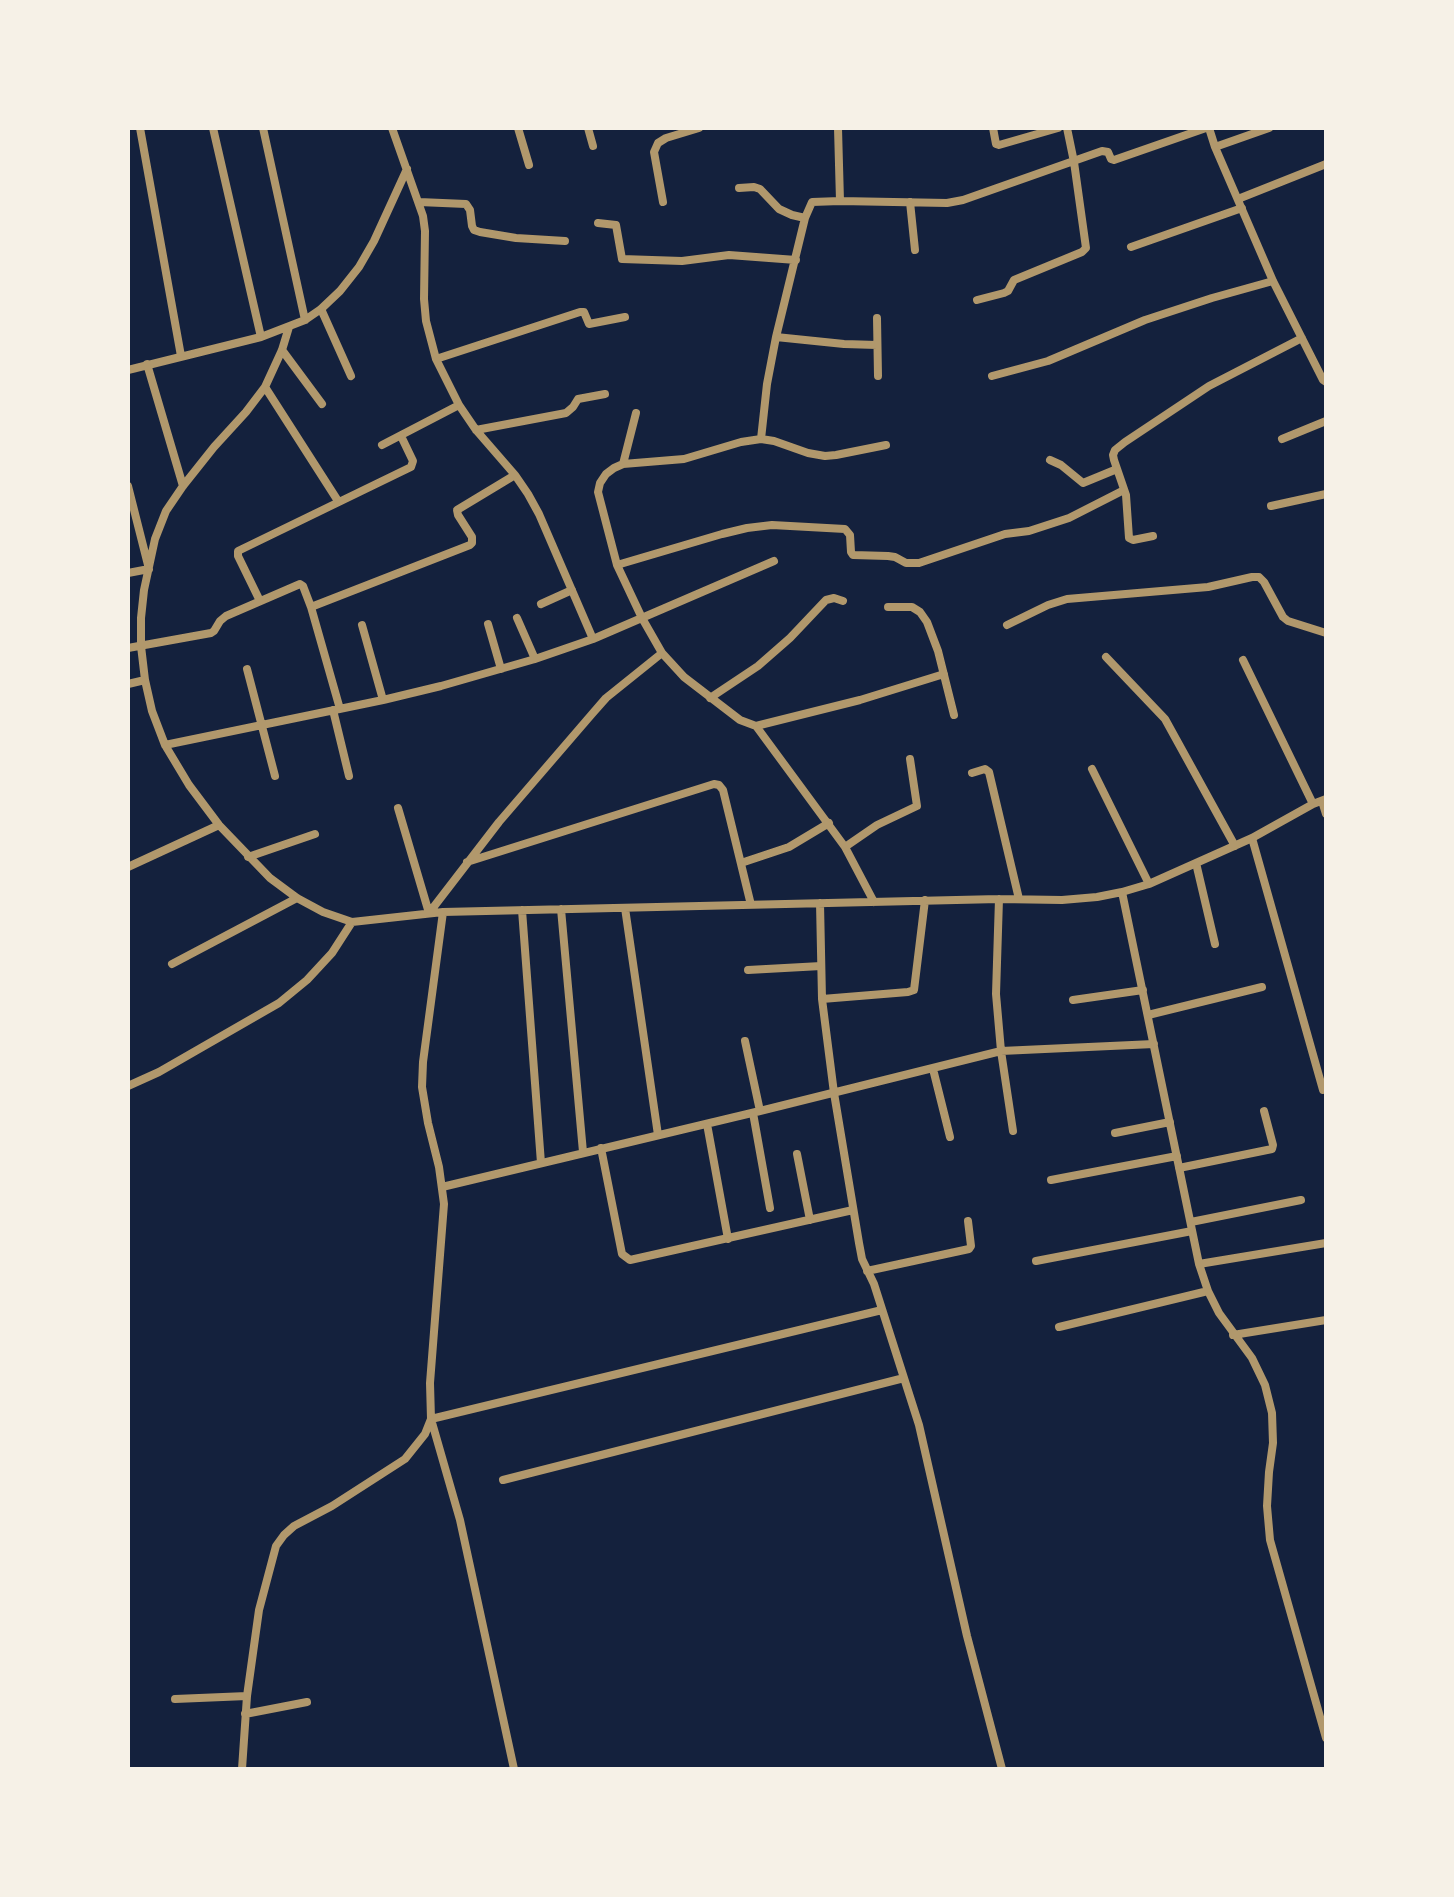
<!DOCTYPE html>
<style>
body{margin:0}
#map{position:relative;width:1454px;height:1897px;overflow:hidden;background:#14213d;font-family:Lato,sans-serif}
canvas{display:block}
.frame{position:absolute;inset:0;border:130px solid #f6f1e7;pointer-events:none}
</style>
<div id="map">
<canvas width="1454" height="1897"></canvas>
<div class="frame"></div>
</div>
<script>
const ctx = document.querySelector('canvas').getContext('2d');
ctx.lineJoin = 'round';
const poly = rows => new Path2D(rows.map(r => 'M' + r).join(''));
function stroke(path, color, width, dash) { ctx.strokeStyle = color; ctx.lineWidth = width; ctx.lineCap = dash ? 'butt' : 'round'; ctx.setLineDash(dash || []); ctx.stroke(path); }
const minor = poly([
 [140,128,181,356],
 [213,128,261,337],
 [263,128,305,320],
 [392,128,423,216,425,231,424,299,426,321,436,359,459,405,476,430,515,475,528,494,539,514,593,639],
 [518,128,529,165],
 [588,128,593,146],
 [838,128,840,201],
 [993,128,996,144,999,145,1058,128],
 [1209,128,1215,147,1273,281,1323,380,1326,382],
 [1215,147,1269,128],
 [739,188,754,187,760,189,779,209,792,215,805,218],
 [1238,199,1326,164],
 [419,202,466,204,470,210,472,226,474,230,480,232,516,238,565,241],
 [663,202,654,152,658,143,666,138,699,128],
 [910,202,915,250],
 [598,223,616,225,622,259,682,261,729,255,796,260],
 [1131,247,1242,208],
 [977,300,1004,293,1008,291,1014,280,1082,252,1086,248,1074,162,1067,128],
 [321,309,351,376],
 [877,318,878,376],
 [289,327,282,350,265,387,246,412,214,447,183,486,166,511,155,539,144,590,141,618,141,646,145,680,152,711,165,745,189,785,219,825,270,878,297,898,323,912,352,922,443,912,999,899,1062,900,1097,897,1122,892,1149,884,1252,838,1313,804,1326,799],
 [776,337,844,344,877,345],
 [282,350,322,404],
 [436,359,580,312,584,312,589,324,625,317],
 [147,364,183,486],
 [128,370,261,337,305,320,321,309,340,291,359,267,374,241,407,169],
 [992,376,1048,361,1145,320,1212,298,1273,281],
 [265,387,338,501],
 [476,430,566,413,573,407,578,399,605,394],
 [761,439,767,384,776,337,805,218,812,202,840,201,947,203,963,200,1102,151,1108,152,1111,159,1114,160,1206,128],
 [1282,439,1326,421],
 [382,445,459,405],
 [1050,460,1061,465,1083,483,1117,469],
 [623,464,636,413],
 [128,486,149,569,128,573],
 [1271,506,1326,494],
 [1153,536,1133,540,1129,538,1126,495,1114,460,1113,455,1115,450,1125,442,1209,386,1302,338],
 [617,565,722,534,747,528,772,525,845,529,850,535,851,552,853,555,888,556,895,557,906,563,919,563,1005,534,1029,531,1069,518,1124,490],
 [260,601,238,556,238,551,411,467,413,461,401,436],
 [541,604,572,590],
 [311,607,470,545,472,543,472,537,458,515,457,510,515,475],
 [888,607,912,607,920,612,927,622,938,651,954,715],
 [517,618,535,659],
 [488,624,501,669],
 [362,625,383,700],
 [1007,625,1048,605,1067,599,1208,587,1252,577,1259,577,1264,582,1283,617,1288,621,1326,633],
 [128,648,211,633,214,631,220,621,226,616,300,584,303,586,311,607,340,709],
 [1106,657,1165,719,1235,846],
 [1243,660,1313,804],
 [247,669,275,776],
 [128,684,145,680],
 [710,698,758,666,790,638,826,600,834,598,843,601],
 [333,710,349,776],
 [756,726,740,720,684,677,662,653,642,618,617,565,598,492,600,483,606,474,614,468,623,464,684,459,741,442,761,439,774,441,808,453,825,456,836,455,886,445],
 [756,726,845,847,874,902],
 [756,726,860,700,944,674],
 [165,745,383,700,441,686,535,659,593,639,774,561],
 [1092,769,1149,884],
 [972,773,985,769,989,772,1019,899],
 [1322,801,1326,814],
 [398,808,429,913],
 [1252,838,1323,1090],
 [845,847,877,825,917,806,910,759],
 [248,857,315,834],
 [467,862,714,784,719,785,723,790,751,905],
 [741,863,789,847,829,823],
 [1196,863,1215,944],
 [128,867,219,825],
 [1122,892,1199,1264,1208,1291,1219,1313,1252,1358,1265,1385,1272,1413,1273,1443,1269,1472,1267,1506,1270,1540,1326,1738],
 [999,899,996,994,1001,1051,1013,1131],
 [820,903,822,999,834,1093,859,1243,862,1259,874,1284,919,1425,967,1636,1002,1769],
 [625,908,658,1135],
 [561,909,583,1152],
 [522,910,541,1163],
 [443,912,423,1062,422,1087,428,1123,439,1167,444,1204,430,1383,431,1419,460,1520,514,1769],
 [429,913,499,822,592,714,606,698,662,653],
 [172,964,297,898],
 [748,970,821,966],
 [822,999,908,992,914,990,925,900],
 [1073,1000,1143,990],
 [1148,1015,1262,987],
 [745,1041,760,1111],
 [933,1069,950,1137],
 [128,1086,159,1072,279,1003,307,980,332,953,352,922],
 [753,1113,770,1208],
 [707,1124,728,1239],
 [1115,1133,1170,1122],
 [601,1148,622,1254,630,1260,853,1210],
 [797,1154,810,1220],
 [1179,1168,1272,1149,1273,1145,1264,1111],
 [1051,1180,1177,1156],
 [442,1187,760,1111,1001,1051,1154,1044],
 [1191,1222,1301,1200],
 [1036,1261,1192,1231],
 [1199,1264,1326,1243],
 [867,1271,969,1249,971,1246,968,1221],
 [1059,1327,1208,1291],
 [1233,1335,1326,1320],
 [503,1480,904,1378],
 [175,1699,247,1696],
 [245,1714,307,1702],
 [242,1769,247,1696,259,1610,276,1546,284,1535,294,1526,332,1506,405,1459,425,1434,431,1419,882,1310]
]);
stroke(minor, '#b1986c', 8);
</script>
